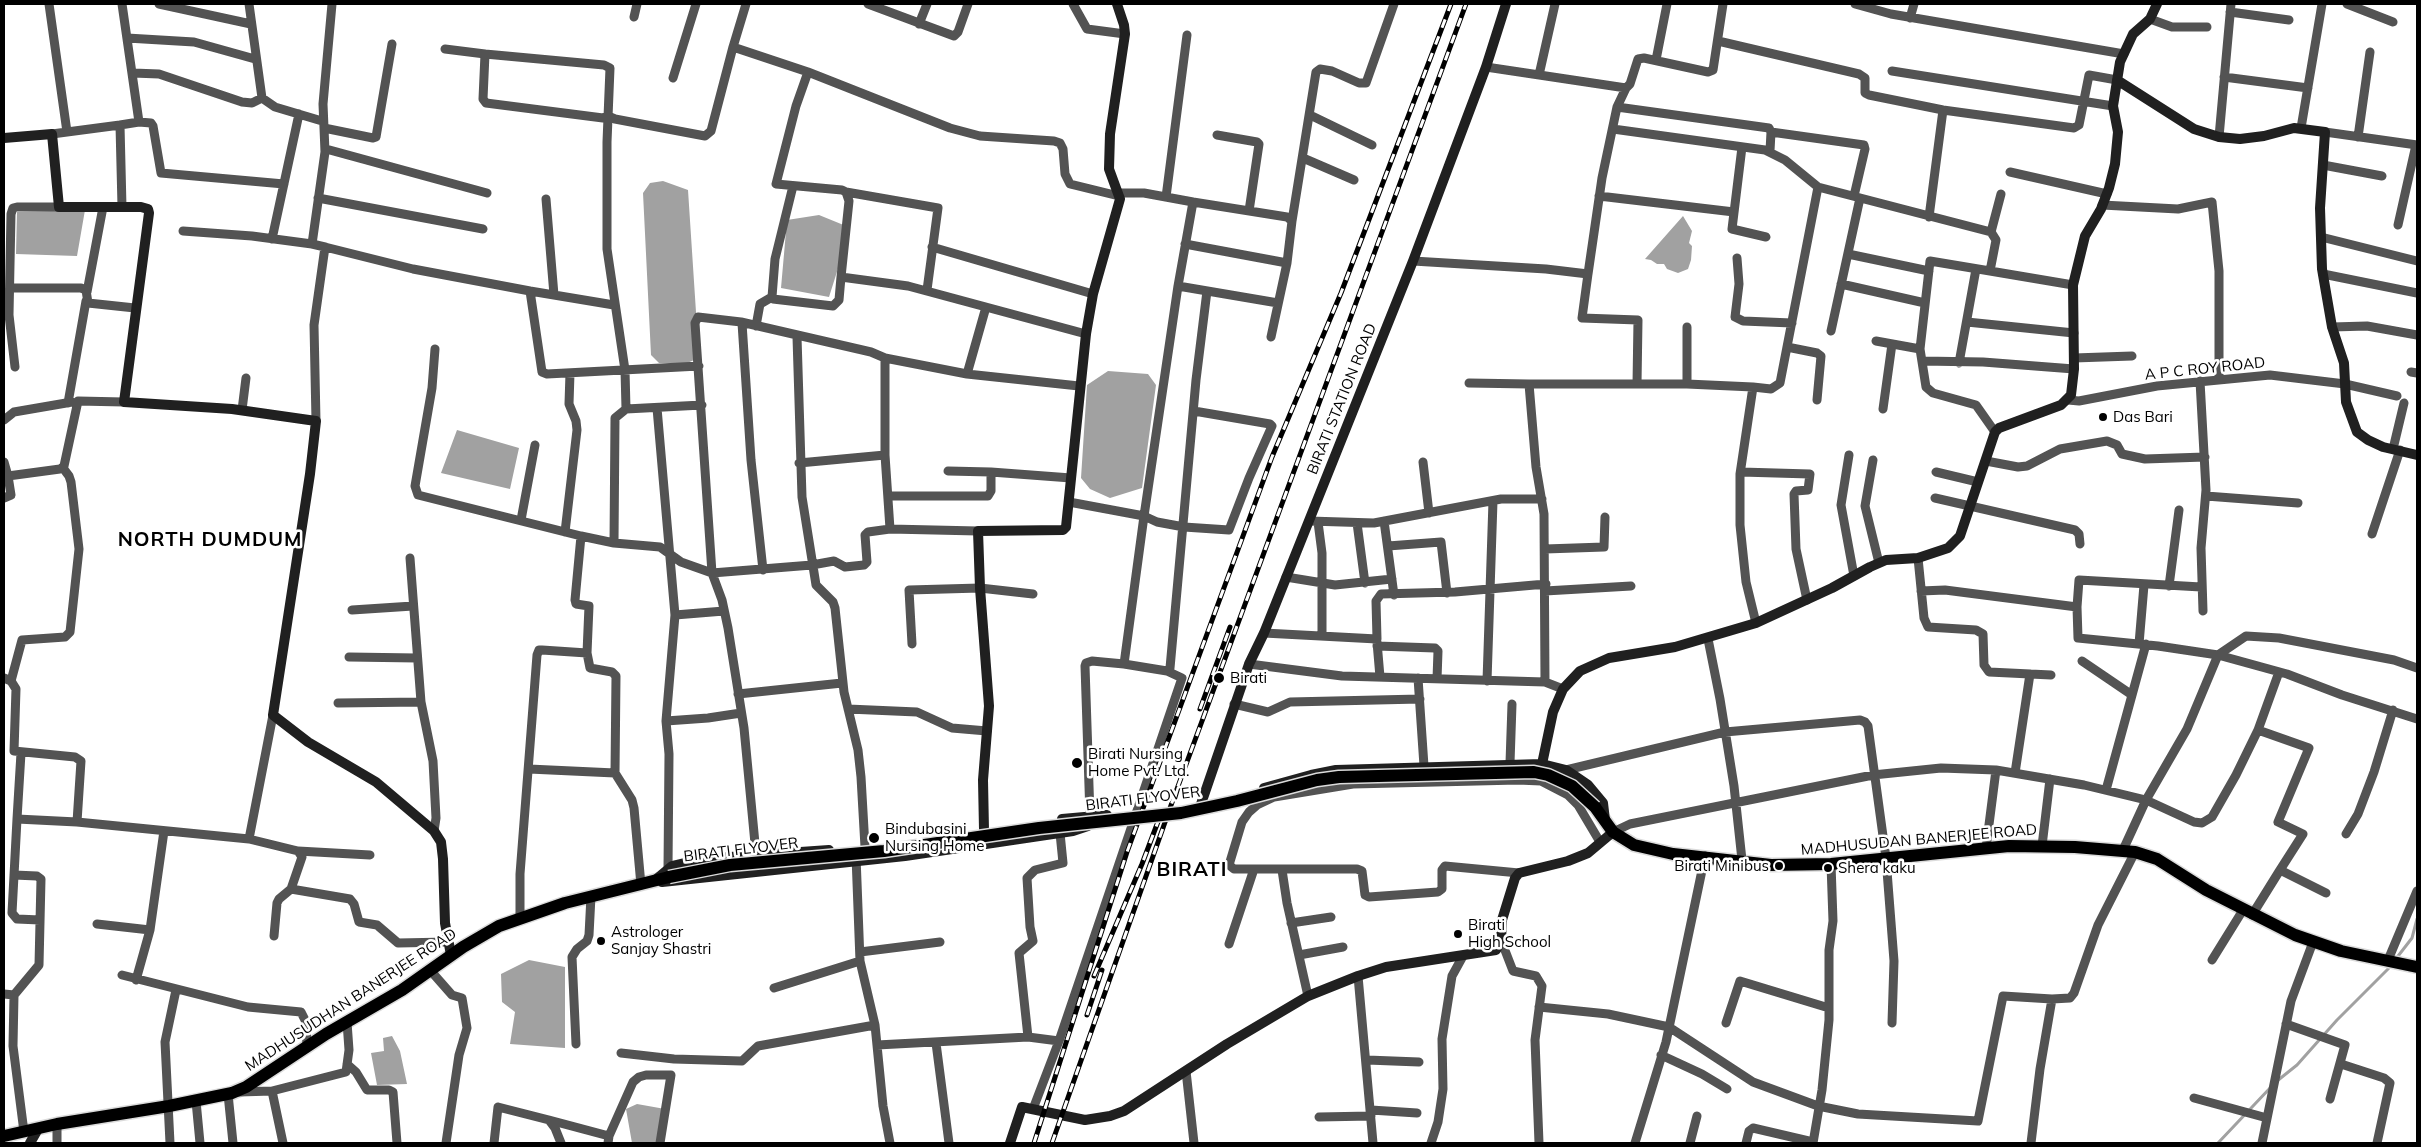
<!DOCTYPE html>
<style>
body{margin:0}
#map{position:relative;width:2421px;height:1147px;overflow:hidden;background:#fff;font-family:Mulish,sans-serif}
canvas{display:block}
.frame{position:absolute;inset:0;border:5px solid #000;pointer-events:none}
</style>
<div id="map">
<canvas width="2421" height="1147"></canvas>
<div class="frame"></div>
</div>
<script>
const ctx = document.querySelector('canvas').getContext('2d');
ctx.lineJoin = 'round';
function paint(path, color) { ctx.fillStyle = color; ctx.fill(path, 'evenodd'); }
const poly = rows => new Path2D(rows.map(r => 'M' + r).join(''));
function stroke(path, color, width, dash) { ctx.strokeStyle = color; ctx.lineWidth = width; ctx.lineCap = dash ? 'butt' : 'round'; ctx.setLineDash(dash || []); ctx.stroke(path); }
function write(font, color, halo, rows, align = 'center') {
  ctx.font = font + ' Mulish,sans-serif'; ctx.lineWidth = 5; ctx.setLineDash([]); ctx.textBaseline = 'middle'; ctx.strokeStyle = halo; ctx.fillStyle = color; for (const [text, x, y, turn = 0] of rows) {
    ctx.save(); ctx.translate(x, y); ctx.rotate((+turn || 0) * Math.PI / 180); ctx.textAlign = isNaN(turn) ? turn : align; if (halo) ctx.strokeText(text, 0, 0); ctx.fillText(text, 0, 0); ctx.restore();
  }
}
const water = poly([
 [663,181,688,190,699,358,687,363,659,363,651,355,643,193,650,183],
 [85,210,77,256,16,254,17,212],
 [819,215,846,226,847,240,829,297,781,288,787,220],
 [1683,216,1692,231,1689,243,1692,246,1691,260,1688,269,1678,273,1667,269,1664,264,1657,264,1651,260,1645,259],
 [1108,371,1148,374,1156,385,1142,488,1110,498,1090,489,1081,478,1087,385],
 [457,430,519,448,510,489,441,473],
 [529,960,565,967,565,1048,510,1044,515,1012,502,1002,501,974],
 [392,1036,400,1051,407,1084,377,1085,371,1053,384,1051,383,1038],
 [637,1104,665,1109,657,1143,632,1143,626,1109]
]);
const stream = poly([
 [2395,960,2412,938,2417,919],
 [2277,1081,2297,1065,2337,1020,2392,965],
 [2218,1143,2271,1087]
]);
const street = poly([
 [49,4,67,132,52,134],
 [159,4,251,24],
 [249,4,262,98,275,107,322,121],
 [746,4,733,47,808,72,796,106,776,184,842,190,846,192,849,201,841,277],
 [868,4,954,36,958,32,968,4],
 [1073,4,1087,29,1125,34],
 [1855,4,1891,14,2124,54],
 [2347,4,2393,22],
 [2230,12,2289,20],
 [634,17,637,4],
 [1910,18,1914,4],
 [2150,19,2172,27,2207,27],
 [919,24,927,4],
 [127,38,194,42,255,59],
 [1718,41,1859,74,1865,78,1865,93,1869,95,1943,110,2074,128,2079,125,2089,75,2117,80],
 [445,49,485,54,483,99,486,103,603,118,608,116,615,119,705,136,711,131,733,47],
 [485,54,604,65,610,68,607,142,607,249,625,370,626,409,702,405],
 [1656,60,1667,4],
 [1892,71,2113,106],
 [808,72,950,128,980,136,1054,141,1060,143,1063,149,1065,174,1070,184,1119,196],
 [133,73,159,74,242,102,252,103,262,98],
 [1539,75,1555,4],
 [2224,77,2308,88],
 [673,78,696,4],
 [1626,88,1630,84,1638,59,1644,58,1708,72,1713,70,1723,4],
 [1617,107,1769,128,1771,132,1770,151],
 [1310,115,1372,145],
 [139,122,151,123,153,126,161,173,284,184],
 [324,128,373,138,376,137,392,44],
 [2301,128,2322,4],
 [1613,129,1765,150,1785,160,1818,187,1991,232,1996,240,1990,271,2073,285],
 [67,132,120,125],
 [1771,132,1864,145,1865,149,1854,196],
 [2325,132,2417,145],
 [1217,135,1257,142,1259,144,1249,211],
 [2219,137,2231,4],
 [2358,137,2370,52],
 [1742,147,1732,229,1766,237],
 [326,149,487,193],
 [1303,158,1354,180],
 [2323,165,2382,176],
 [2010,172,2107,194],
 [793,186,775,259,772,297,773,299,833,306,839,300,841,277,908,286,1086,334],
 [846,192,938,208,927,290],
 [1119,193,1144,193,1193,202,1178,286,1144,516,1157,522,1184,527,1229,530,1249,478,1272,426,1270,424,1194,411],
 [1599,196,1734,212],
 [1166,197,1187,35],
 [318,198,483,229],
 [546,199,554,295],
 [1193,202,1287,217,1292,221,1287,263,1271,337],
 [2102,205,2178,209,2212,202,2219,271,2219,379],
 [122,207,120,125,139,122,122,4],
 [1929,217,1943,110],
 [1292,221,1316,72,1320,69,1332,71,1359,83,1366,83,1394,4],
 [2398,225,2416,145],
 [183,231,252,236,312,244],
 [1991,232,2001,194],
 [2321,237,2417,261],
 [272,239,299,114],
 [1185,244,1287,263],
 [325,247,413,269,530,291],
 [932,247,1093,294],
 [1848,254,1929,271],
 [1737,258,1739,284,1735,317,1743,321,1792,323],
 [1413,261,1546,269,1588,274,1602,178,1617,107,1626,88,1486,67],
 [1990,271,1930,261,1920,349,1926,387,1933,393,1976,405,1995,432],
 [1588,274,1582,318,1638,320,1637,384],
 [2323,274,2417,293],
 [1841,284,1925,303],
 [1178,286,1278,303],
 [10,288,81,288,86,290,88,303,135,308],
 [87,292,103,207],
 [614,305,530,291,542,372,547,374,699,366],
 [1967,322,2074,333],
 [742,323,751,460,763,570],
 [756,326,760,304,772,297],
 [2332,327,2367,326,2417,335],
 [1831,331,1860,198],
 [797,337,802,497,816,585,833,602,835,608,844,692,858,750,861,777,865,847],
 [1876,341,1920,349],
 [1787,347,1817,353,1821,356,1817,400],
 [435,349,432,388,415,486,418,495,581,536,614,543,660,547,681,562,712,573,812,565,834,561,845,567,864,565,867,562,865,535,868,532,890,529,978,531],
 [885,358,967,374,1079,386],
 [2074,358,2132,356],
 [1922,361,1983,362,2074,369],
 [1959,363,1976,269],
 [15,367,9,315,11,214,13,208,17,207,59,207],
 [2411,372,2417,373],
 [967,374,986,307],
 [2200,381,2206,490,2201,548,2203,611],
 [1469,383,1529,384],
 [1687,384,1687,327],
 [1753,387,1771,389,1780,383,1818,187],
 [2068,400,2079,401,2157,386,2270,375,2345,384,2397,396],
 [68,403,86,301],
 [657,408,675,615,666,721,669,754,668,868],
 [1883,409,1892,344],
 [242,410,246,378],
 [4,420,14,412,72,402],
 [316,421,314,325,325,247,312,244,325,152,323,104,332,4],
 [2393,449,2404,403],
 [1849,455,1841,505,1854,576],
 [1873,460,1865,506,1879,563],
 [1986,461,2018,467,2027,466,2060,449,2107,441,2117,445,2122,454,2145,459,2205,457],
 [4,462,8,476],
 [1423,462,1429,513],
 [799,463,885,455],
 [948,471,991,472],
 [1741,472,1810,474,1808,490,1796,491,1794,494,1796,549,1807,600],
 [1936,472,1978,482],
 [888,496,988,496,991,491,991,472,1071,478],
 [2206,496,2298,503],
 [4,498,11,495,8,476,60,469,64,466,78,401,124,402],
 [1935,498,2075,530,2079,534,2080,544],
 [1069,502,1144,516,1124,664,1092,661,1086,663,1085,666,1090,816],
 [521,520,535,445],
 [1309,521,1374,523,1501,499,1542,499],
 [1384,521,1394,595],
 [1318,522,1322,553,1322,636],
 [1357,523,1365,583],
 [565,532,577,430,576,421,569,404,570,373],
 [2372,534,2400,450],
 [614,543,615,418,626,409],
 [1388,546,1441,542,1447,593],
 [1545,549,1604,547,1605,517],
 [410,558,421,702,433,761,436,818,434,831],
 [1918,558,1924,618,1928,627,1976,630,1983,634,1984,665,1989,672,2051,675],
 [1286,577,1335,585,1392,579],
 [2169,586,2179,510],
 [1545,591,1631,586],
 [1921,591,1945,590,2077,607,2078,638,2158,646,2218,655,2187,729,2146,800,2194,822,2202,823,2212,817,2236,775,2258,730,2279,672],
 [2077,607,2079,580,2201,587],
 [352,610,413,606],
 [675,615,724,611],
 [1264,633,1377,639,1376,601,1381,594,1455,592,1546,584],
 [1708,639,1720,699,1734,786,1742,860],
 [1377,642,1380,677],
 [912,644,909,590,980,588,1033,594],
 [2139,644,2144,585],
 [1377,646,1435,648,1438,651,1437,679],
 [2218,655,2287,674,2342,695,2417,719],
 [2218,655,2246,636,2279,638,2394,660,2417,668],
 [349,657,417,658],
 [2082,661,2132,695],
 [1124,664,1167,671,1170,668,1196,380,1207,291],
 [1249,664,1342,676,1545,682,1563,689],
 [4,678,11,681,16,689,14,751,75,757,81,761,77,822,249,839],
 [1418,678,1424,766],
 [11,681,22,640,65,637,70,632,79,549,71,482,69,476,63,468],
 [1487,681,1493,501],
 [1545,682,1544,514,1536,467,1529,384,1687,384,1753,387,1740,474,1740,525,1746,582,1756,623],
 [738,694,842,683],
 [338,703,421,702],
 [1234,704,1268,712,1290,702,1420,699],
 [848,709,917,712,952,728,987,731],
 [273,715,249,839,298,851,302,857,291,889,279,899,277,903,274,936],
 [666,721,708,718,741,713],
 [2258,730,2309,748,2278,822,2303,834,2280,870,2326,893],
 [21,753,17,819,77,822],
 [1510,763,1512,704],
 [529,769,615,773,616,676,612,672,590,668,587,653],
 [1566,770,1725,732,1860,720,1865,722,1868,726,1886,858,1894,961,1892,1023],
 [615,773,632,800,634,808,641,885],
 [2015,773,2030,674],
 [2106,790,2146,644],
 [17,819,12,913,17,919,40,920],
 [1613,832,1630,824,1873,775,1941,768,1996,770,2084,785,2146,800,2123,850],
 [2346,834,2358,814,2374,772,2393,710],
 [2042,846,2050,779],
 [1986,848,1996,770],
 [298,851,370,855],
 [756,854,744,728,728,628,722,600,712,573,695,323,698,317,741,322,871,352,885,358,885,455,890,529],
 [856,856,860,961,875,1025,883,1106,890,1143],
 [1282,870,1287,903,1308,996],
 [1519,873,1445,866,1442,870,1442,889,1438,892,1369,897,1365,895,1362,871,1357,869,1234,869,1229,865,1242,822,1249,812,1257,805,1274,797,1353,784,1518,780,1541,781,1568,795,1578,805,1600,842],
 [291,889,350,899,354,904,359,922,377,925,398,943,448,942],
 [2252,915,2280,870],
 [520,917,520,874,537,655,539,650,542,650,587,653,589,606,576,604,575,600,581,536],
 [1291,923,1331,917],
 [97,924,150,930,164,831],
 [1501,940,1513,971,1536,976,1542,986,1535,1040,1539,1143],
 [1229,944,1254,869],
 [860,952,940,942],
 [1299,955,1343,947],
 [2212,960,2243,910],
 [2388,960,2417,891],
 [430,970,452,995,462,998,467,1028,459,1055,446,1143],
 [122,975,248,1007,301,1012,306,1022,307,1048],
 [1358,976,1373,1143],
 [136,980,150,930],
 [774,988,860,961],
 [4,994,14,995,39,965,41,879,37,876,14,875],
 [14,995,13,1046,24,1132],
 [1539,1007,1608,1014,1669,1027,1753,1082,1818,1106,1858,1114,1978,1121,2003,996,2052,999,2070,998,2074,993,2098,925,2135,852],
 [1726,1023,1740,981,1829,1008],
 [2286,1024,2345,1045,2330,1099],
 [1028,1037,1019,953,1033,941,1030,927,1027,878,1035,870,1063,863,1060,833],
 [936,1043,949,1143],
 [576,1044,572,957,577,949,587,941,589,935,591,896],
 [877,1045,1028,1037,1059,1041],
 [621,1053,674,1059,742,1061,758,1046,875,1025],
 [1661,1055,1702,1074,1727,1089],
 [1367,1060,1419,1062],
 [347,1064,356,1072,367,1090,389,1090,393,1092,397,1143],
 [2341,1064,2384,1078,2390,1083,2377,1143],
 [1186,1071,1194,1143],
 [272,1091,346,1072,349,1050,347,1022],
 [239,1092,272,1091,283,1143],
 [228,1094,233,1143],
 [2194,1098,2267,1118],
 [196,1101,200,1143],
 [1033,1109,1059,1041,1182,678,1167,671],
 [1371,1110,1417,1113],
 [1319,1117,1371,1116],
 [549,1120,609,1136,608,1143],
 [609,1136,633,1082,639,1077,646,1075,671,1075,660,1143],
 [57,1143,57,1124],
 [170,1143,165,1042,176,990],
 [494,1143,498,1107,549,1120,555,1128,561,1143],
 [1431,1143,1438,1122,1443,1089,1442,1039,1452,976,1463,956],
 [1635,1143,1666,1042,1705,856],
 [1690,1143,1697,1116],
 [1746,1143,1749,1131,1753,1128,1813,1142],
 [1813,1143,1822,1090,1829,1020,1829,950,1833,921,1831,864],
 [2031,1143,2040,1069,2052,999],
 [2262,1143,2291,1001,2313,942]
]);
const secondary = poly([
 [2117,80,2194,129,2219,137,2240,139,2264,136,2294,128,2325,132,2320,208,2322,269,2332,327,2344,363,2346,402,2357,432,2368,440,2383,447,2417,455],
 [4,138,52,134,59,207,141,207,148,209,149,213,124,402,232,409,316,421,310,474,273,715,308,742,376,782,434,831,441,842,443,859,445,923,451,955],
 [1542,764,1553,712,1563,689,1580,671,1609,658,1675,647,1756,623,1832,588,1870,567,1886,560,1918,558,1948,548,1960,536,1995,432,1999,428,2061,405,2071,395,2074,369,2073,285,2085,236,2101,209,2109,188,2115,164,2118,132,2113,106,2120,62,2133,34,2150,19,2157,4],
 [1264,788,1311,775,1336,770,1542,764,1566,770,1588,785,1603,803,1605,820],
 [1201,804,1249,664,1264,633,1413,261,1486,67,1506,4],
 [1062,819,1107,815],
 [984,830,983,780,989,706,980,588,978,531,1063,530,1066,527,1086,334,1093,294,1120,199,1109,169,1110,134,1125,34,1124,25,1117,4],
 [654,881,672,866,701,859,829,850],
 [662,882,905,856,1073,831,1088,826],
 [30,1143,38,1129],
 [1010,1143,1022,1107,1085,1120,1110,1116,1124,1111,1227,1044,1308,996,1358,976,1386,967,1496,950,1501,940,1502,920,1515,878,1519,873,1568,861,1588,853,1613,832]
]);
const primary = poly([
 [1595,807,1613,832,1634,845,1673,854,1771,865,1831,864,2009,846,2075,847,2135,852,2157,859,2206,890,2295,935,2341,951,2417,967],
 [4,1136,57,1124,169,1106,232,1093,246,1087,326,1034,402,990,463,947,499,926,565,903,669,877]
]);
const rail = poly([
 [1200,709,1230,627],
 [1094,976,1142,864,1159,819],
 [1087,1015,1102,970],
 [1034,1143,1127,852,1178,713,1272,457,1341,293,1451,4],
 [1052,1143,1170,808,1466,4]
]);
const primaryBridge = poly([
 [669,877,730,865,884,851,1039,828,1181,813,1237,801,1317,780,1339,777,1534,772,1548,775,1572,786,1595,807]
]);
const markers = [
 [2103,417,5,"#000"],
 [1219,678,6,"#000"],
 [1077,763,6,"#000"],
 [874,838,6,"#000"],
 [1779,866,5,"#000"],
 [1828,868,5,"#000"],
 [1458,934,5,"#000"],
 [601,941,5,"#000"]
];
const streetNames = [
 ["A P C ROY ROAD",2205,369,-6],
 ["BIRATI STATION ROAD",1342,399,-68],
 ["BIRATI FLYOVER",1143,799,-7],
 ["MADHUSUDAN BANERJEE ROAD",1919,840,-5],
 ["BIRATI FLYOVER",741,850,-7],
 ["MADHUSUDHAN BANERJEE ROAD",351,1000,-33]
];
const poiNames = [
 ["Das Bari",2113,417],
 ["Birati",1230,678],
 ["Birati Nursing",1088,754],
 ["Home Pvt. Ltd.",1088,771],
 ["Bindubasini",885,829],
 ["Nursing Home",885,846],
 ["Birati Minibus",1769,866,"right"],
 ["Shera kaku",1838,868],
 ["Birati",1468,925],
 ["High School",1468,942],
 ["Astrologer",611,932],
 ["Sanjay Shastri",611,949]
];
const districtNames = [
 ["NORTH DUMDUM",210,540],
 ["BIRATI",1192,870]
];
paint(water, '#a1a1a1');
stroke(stream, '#a1a1a1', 3);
stroke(primary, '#dbdbdb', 15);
stroke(street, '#535353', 9);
stroke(secondary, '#202020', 10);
stroke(primary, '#000', 12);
stroke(rail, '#000', 5);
stroke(rail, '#fff', 3, [9]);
stroke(primaryBridge, '#dbdbdb', 15, []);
stroke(primaryBridge, '#000', 12);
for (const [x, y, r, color] of markers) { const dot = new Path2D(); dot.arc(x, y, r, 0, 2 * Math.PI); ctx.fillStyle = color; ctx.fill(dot); stroke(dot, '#fff', 2); }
write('15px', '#000', '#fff', streetNames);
write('15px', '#000', '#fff', poiNames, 'left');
ctx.letterSpacing = '1px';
write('bold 20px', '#000', '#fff', districtNames);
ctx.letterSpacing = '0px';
</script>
